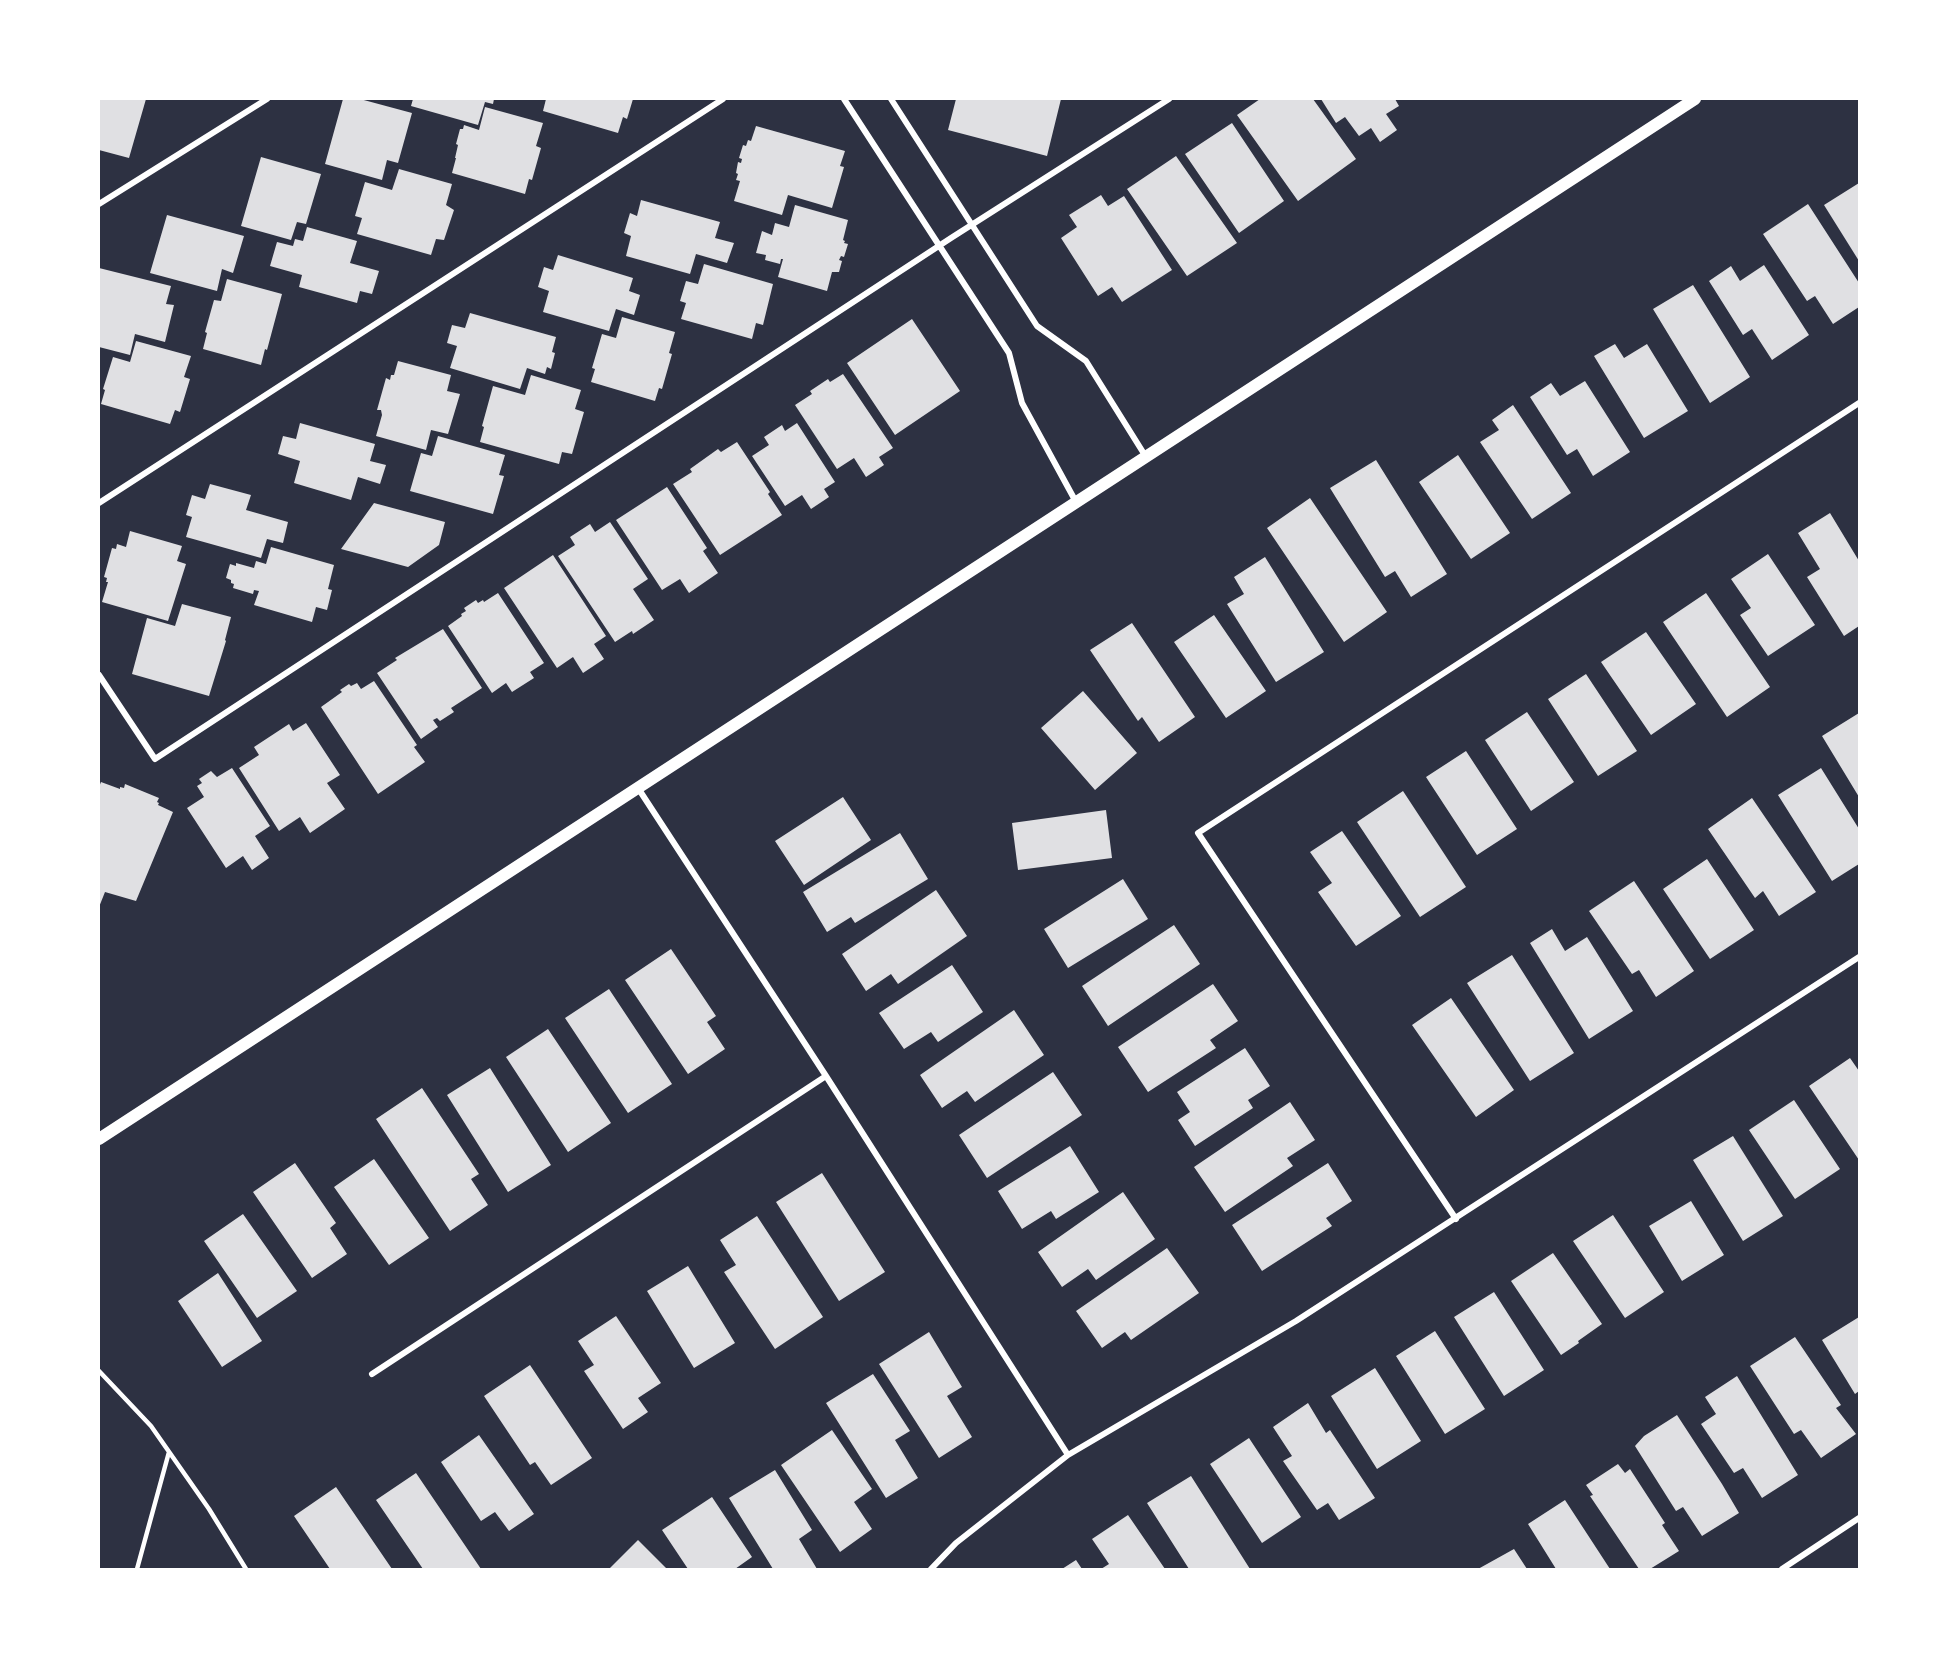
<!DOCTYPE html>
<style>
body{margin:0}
#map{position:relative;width:1958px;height:1668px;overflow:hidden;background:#2d3142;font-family:"DM Sans",sans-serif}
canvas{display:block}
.frame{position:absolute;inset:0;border:100px solid #fff;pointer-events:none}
</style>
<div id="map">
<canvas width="1958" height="1668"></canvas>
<div class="frame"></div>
</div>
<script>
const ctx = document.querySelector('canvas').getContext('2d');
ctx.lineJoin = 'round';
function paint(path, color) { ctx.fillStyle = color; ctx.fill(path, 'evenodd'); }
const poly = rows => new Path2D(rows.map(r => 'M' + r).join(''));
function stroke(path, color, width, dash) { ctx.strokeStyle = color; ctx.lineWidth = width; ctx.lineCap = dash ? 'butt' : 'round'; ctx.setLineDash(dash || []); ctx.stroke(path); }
const building = poly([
 [99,99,146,99,129,158,99,150],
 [343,99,360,99,412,113,398,163,387,160,382,180,325,164],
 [413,99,494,99,493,104,485,102,478,125,411,106],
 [546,99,633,99,627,119,623,117,618,133,543,111],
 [956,99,1061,99,1047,156,948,130],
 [1260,99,1313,99,1356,159,1298,201,1237,115],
 [1321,99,1395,99,1399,106,1386,114,1397,130,1380,142,1371,128,1359,136,1345,117,1336,123],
 [485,107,543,123,536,146,541,148,532,180,529,179,525,194,452,173,456,158,455,158,458,145,456,144,460,129,463,129,464,125,479,130],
 [1232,123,1284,201,1239,233,1185,154],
 [756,126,845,151,840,166,844,167,832,208,788,195,782,215,734,201,740,181,736,180,738,174,736,173,738,162,741,163,742,159,739,158,743,145,746,146,748,140,751,141],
 [1176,156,1237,243,1187,276,1127,189],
 [261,157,321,174,306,224,297,222,291,240,241,226],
 [399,169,452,184,446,205,454,210,444,240,436,239,431,255,357,234,362,218,355,216,365,182,392,190],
 [1859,183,1859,261,1824,205],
 [1101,195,1108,206,1124,196,1172,270,1122,302,1112,287,1098,296,1061,238,1077,227,1069,215],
 [641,200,720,222,715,238,734,243,727,263,696,254,690,274,626,256,631,236,624,233,630,213,637,216],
 [1808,204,1859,283,1859,307,1833,324,1815,296,1807,301,1763,234],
 [795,205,848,220,843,240,845,241,844,243,848,244,844,257,841,256,839,260,842,261,839,272,832,272,827,291,778,277,783,259,781,259,780,264,765,260,766,255,756,253,762,231,772,235,775,223,789,227],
 [167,215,244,236,233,273,222,269,217,291,150,273],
 [307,227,357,241,350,263,379,271,372,294,360,291,357,303,299,287,302,275,270,266,277,242,293,246,295,239,303,241],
 [558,255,633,278,629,291,640,295,634,315,616,309,609,331,543,312,549,291,538,287,544,267,553,270],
 [704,264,773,284,763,325,756,323,752,339,681,319,686,303,680,301,686,281,698,284],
 [1764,265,1809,335,1772,360,1752,329,1743,335,1709,281,1731,266,1740,281],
 [99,268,171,286,166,304,174,305,165,342,135,334,130,355,99,347],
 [227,279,282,294,267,350,265,349,261,365,203,349,207,333,205,332,214,300,221,301],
 [1693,285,1750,377,1710,403,1653,309],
 [470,313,556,337,552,352,555,353,551,369,547,367,545,374,527,368,520,389,450,368,457,346,447,343,452,325,465,328],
 [622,317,675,332,669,353,672,354,662,389,659,388,655,401,591,382,595,369,592,368,602,334,616,338],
 [912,319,960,391,895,435,847,363],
 [136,341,191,356,184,377,190,379,180,412,175,410,170,424,101,404,105,390,103,389,113,357,130,362],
 [1615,344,1624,358,1647,344,1688,411,1644,438,1594,356],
 [398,361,451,375,447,391,460,394,448,434,431,430,426,450,376,436,382,415,381,410,377,410,386,378,390,380,391,375,394,375],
 [843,374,893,448,879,457,884,465,866,477,854,458,837,469,795,405,812,394,810,391,828,379,830,382],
 [531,375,581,390,575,409,584,412,572,454,562,452,559,464,480,442,484,427,482,426,493,386,525,395],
 [1585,381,1630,452,1593,476,1577,449,1567,455,1530,397,1551,383,1560,396],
 [1513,405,1571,493,1532,519,1480,442,1499,430,1492,420],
 [300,423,375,444,370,461,386,465,380,484,358,477,351,500,294,483,300,461,278,454,283,436,296,439],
 [797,423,835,482,824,489,829,497,811,509,802,495,785,506,752,456,769,445,764,437,782,425,785,431],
 [438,436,505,455,499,475,504,476,493,514,410,491,421,453,432,456],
 [737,442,770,492,768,494,782,515,720,555,673,484,692,472,690,469,718,449,721,452],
 [1458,455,1510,533,1471,559,1419,482],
 [1376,460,1447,574,1411,597,1395,571,1385,577,1330,488],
 [210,484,251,495,246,510,288,522,283,543,267,539,261,558,186,537,192,517,186,515,192,495,205,499],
 [667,487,707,548,703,551,718,573,689,593,680,579,662,590,616,520],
 [1310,498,1387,612,1344,642,1267,528],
 [374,503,445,522,439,545,408,567,341,549],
 [1830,513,1859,561,1859,626,1844,636,1807,577,1820,569,1798,533],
 [610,522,648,579,633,589,654,620,633,634,632,631,615,642,558,556,575,545,570,537,590,524,595,532],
 [130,531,182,546,177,561,186,564,168,621,102,602,108,582,106,582,107,578,104,577,112,548,116,549,117,544,126,547],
 [271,547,334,565,328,589,332,590,327,610,316,607,312,622,254,605,259,591,254,590,253,594,233,588,234,584,231,583,231,580,226,578,230,564,236,566,236,563,254,568,256,561,266,564],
 [1768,554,1815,625,1768,656,1740,615,1751,608,1731,579],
 [553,555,606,636,594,644,604,659,583,673,573,657,557,668,504,588],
 [1265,557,1324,652,1276,682,1227,604,1244,594,1234,577],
 [498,593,544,663,530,672,534,678,512,692,506,683,492,693,448,626,462,616,461,614,466,611,464,608,476,600,478,603,483,600,484,602],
 [1706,593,1770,687,1727,717,1663,622],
 [182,604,231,617,225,640,226,641,209,696,132,674,147,618,175,626],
 [1214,615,1266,691,1226,718,1174,642],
 [1132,623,1195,717,1159,742,1142,717,1138,721,1090,650],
 [443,629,482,688,451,708,454,712,440,721,437,718,433,720,438,727,421,739,377,673,397,660,395,658],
 [1646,632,1696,704,1651,735,1601,662],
 [1586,674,1637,751,1598,776,1548,699],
 [374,681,417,745,414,747,425,762,378,794,321,707,342,692,340,690,349,684,351,686,357,683,361,689],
 [1083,691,1137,753,1095,790,1041,728],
 [1527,712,1574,782,1531,811,1485,740],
 [1859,713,1859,797,1822,736],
 [306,723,340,775,327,783,345,809,310,833,300,817,279,831,239,768,259,755,254,747,289,724,293,731],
 [1466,751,1517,829,1477,855,1426,777],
 [232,768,270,826,255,836,269,858,252,870,243,856,226,868,187,808,204,797,197,786,202,783,199,779,211,771,217,777],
 [1821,768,1859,829,1859,864,1832,881,1778,795],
 [101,782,120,789,120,787,124,788,125,784,159,798,157,802,159,803,158,805,173,812,136,901,105,892,99,907,99,787],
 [1403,791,1466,887,1420,917,1357,822],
 [843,797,871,840,804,885,775,841],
 [1752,798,1816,892,1779,916,1763,891,1755,898,1708,829],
 [1106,810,1112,858,1018,870,1012,823],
 [1342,831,1401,916,1356,946,1318,892,1332,883,1310,852],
 [900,833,928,879,855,923,851,917,827,932,803,892],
 [1707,859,1754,930,1710,959,1663,889],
 [1123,879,1148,919,1068,968,1044,929],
 [1634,881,1694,971,1656,997,1639,970,1632,974,1589,911],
 [936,890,967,936,898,984,891,974,866,991,842,954],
 [1174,925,1200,964,1108,1026,1082,986],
 [1552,929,1565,951,1587,937,1633,1011,1589,1039,1530,943],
 [671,949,716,1016,707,1022,725,1049,688,1074,625,980],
 [1512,955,1574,1053,1530,1081,1467,983],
 [952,965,983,1012,938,1042,931,1032,904,1049,879,1013],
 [1213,984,1238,1021,1210,1040,1216,1048,1148,1092,1118,1047],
 [609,989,672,1084,628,1113,565,1018],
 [1451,998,1514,1090,1476,1117,1412,1025],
 [1014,1010,1044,1055,975,1102,967,1091,942,1108,920,1075],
 [548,1029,611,1123,568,1152,506,1057],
 [1245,1048,1270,1086,1248,1100,1253,1108,1195,1146,1178,1120,1190,1112,1177,1092],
 [1850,1058,1859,1071,1859,1160,1809,1086],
 [490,1068,551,1165,508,1192,447,1095],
 [1053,1072,1082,1115,987,1178,959,1135],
 [422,1088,479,1174,471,1179,488,1205,450,1231,376,1119],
 [1794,1100,1840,1169,1795,1199,1749,1130],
 [1290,1102,1315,1140,1287,1158,1293,1166,1225,1212,1194,1167],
 [1733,1136,1783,1216,1743,1241,1693,1160],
 [1070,1146,1099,1192,1056,1219,1051,1211,1022,1229,998,1191],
 [374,1159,429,1238,389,1265,334,1187],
 [295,1163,336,1223,330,1228,347,1254,312,1278,253,1192],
 [1328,1163,1352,1201,1326,1218,1332,1226,1262,1271,1232,1225],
 [822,1173,885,1272,839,1301,776,1202],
 [1123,1192,1155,1239,1096,1280,1088,1269,1062,1287,1038,1252],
 [1691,1201,1724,1255,1682,1281,1649,1226],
 [243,1214,297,1291,257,1318,204,1241],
 [1613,1215,1664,1292,1625,1318,1573,1241],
 [757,1216,823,1317,775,1349,724,1272,736,1265,720,1240],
 [1167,1248,1199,1293,1131,1340,1125,1332,1102,1348,1076,1311],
 [1553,1253,1602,1324,1578,1341,1579,1343,1561,1355,1511,1281],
 [688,1266,735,1343,694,1368,647,1291],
 [218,1273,262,1341,222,1367,178,1301],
 [1494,1292,1544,1370,1504,1396,1454,1317],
 [616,1316,661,1383,638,1398,648,1412,623,1429,584,1371,594,1365,578,1341],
 [1859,1317,1859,1391,1855,1394,1822,1340],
 [1435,1331,1485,1409,1445,1434,1396,1356],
 [929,1332,962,1387,947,1396,972,1437,939,1458,879,1364],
 [1795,1337,1841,1405,1836,1408,1856,1434,1821,1458,1801,1430,1794,1434,1750,1366],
 [530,1365,592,1458,551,1485,535,1462,530,1465,484,1396],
 [1375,1368,1421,1441,1377,1469,1331,1396],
 [873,1374,910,1431,895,1440,918,1478,886,1498,826,1403],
 [1737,1376,1798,1475,1762,1498,1743,1468,1734,1473,1701,1424,1716,1414,1705,1397],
 [1308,1403,1326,1433,1330,1430,1375,1498,1339,1520,1328,1503,1317,1510,1283,1461,1292,1456,1273,1427],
 [1677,1415,1722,1484,1739,1513,1702,1536,1683,1507,1676,1511,1635,1446,1644,1436],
 [832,1430,872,1489,854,1502,872,1529,840,1552,781,1465],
 [479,1435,534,1514,509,1531,495,1512,481,1521,441,1462],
 [1249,1438,1301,1517,1262,1543,1210,1464],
 [1618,1464,1625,1473,1630,1469,1665,1523,1662,1525,1679,1551,1650,1569,1639,1569,1590,1496,1593,1495,1586,1485],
 [775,1470,812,1530,799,1539,817,1569,773,1569,729,1498],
 [416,1473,481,1569,423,1569,376,1500],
 [1191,1476,1250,1569,1189,1569,1147,1503],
 [336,1487,392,1569,330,1569,294,1516],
 [712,1497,752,1557,735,1569,688,1569,662,1530],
 [1565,1500,1610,1569,1556,1569,1528,1524],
 [1128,1515,1165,1569,1101,1569,1109,1564,1092,1539],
 [638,1540,667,1569,609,1569],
 [1514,1549,1527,1569,1478,1569],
 [1076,1560,1082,1569,1062,1569]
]);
const service = poly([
 [99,1371,151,1426,209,1509,246,1569],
 [137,1569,169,1452]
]);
const minor = poly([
 [844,99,1009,353,1022,403,1076,502],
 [891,99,1037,326,1086,361,1146,457],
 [99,204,267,99],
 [99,503,723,99],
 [99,675,155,759,951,238,1169,99],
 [638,788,826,1076,1068,1455],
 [1456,1219,1198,833,1859,403],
 [372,1374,826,1076],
 [931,1569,956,1543,1068,1455,1296,1321,1859,957],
 [1782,1569,1859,1518]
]);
const secondary = poly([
 [99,1139,1695,99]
]);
paint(building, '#e0e0e3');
stroke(service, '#fff', 4.5);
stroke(minor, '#fff', 6);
stroke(secondary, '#fff', 12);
</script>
